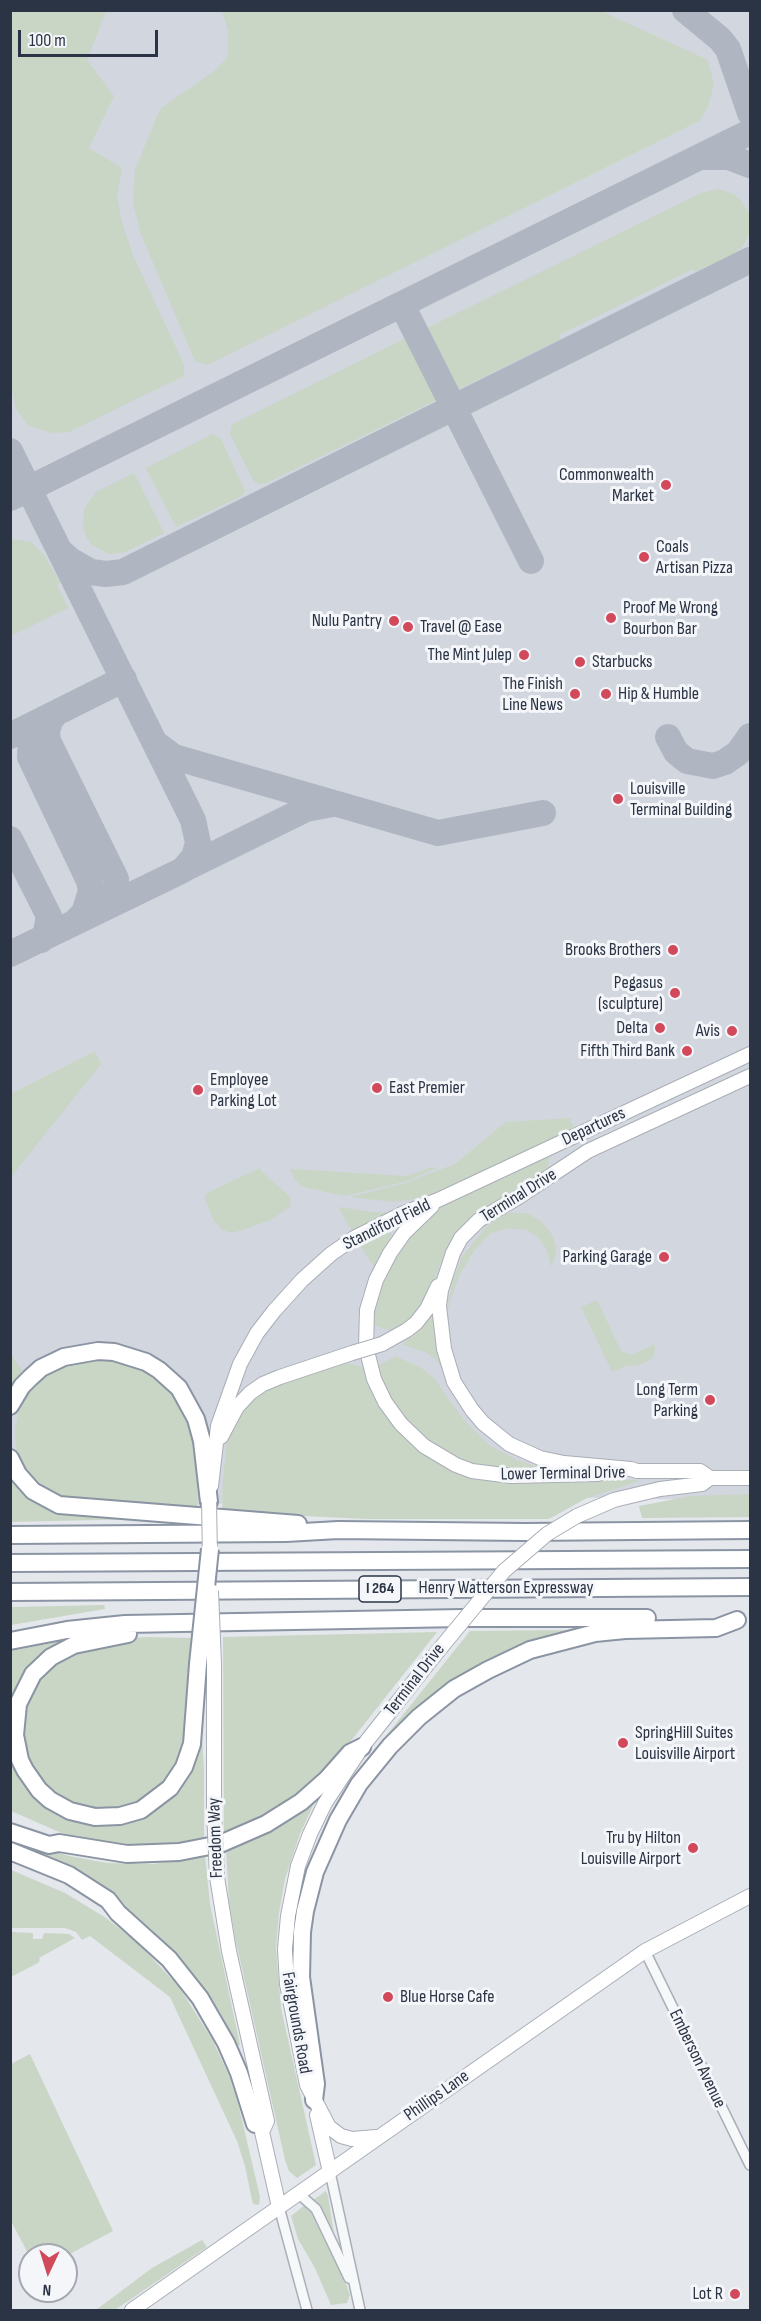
<!DOCTYPE html>
<style>
body{margin:0}
#map{position:relative;width:761px;height:2321px;overflow:hidden;background:#e4e7ec;font-family:"Sofia Sans Condensed",sans-serif}
canvas{display:block}
.frame{position:absolute;inset:0;border:12px solid #2b3445;pointer-events:none}
.north{position:absolute;left:18px;top:2243px;width:60px;height:60px;box-sizing:border-box;background:#f4f6f9;border:2px solid #a4a8b1;border-radius:50%;rotate:184deg;font-size:16px;font-weight:700;line-height:24px;text-align:center;color:#2b3445}
.north::after{content:'';display:block;margin:auto;width:21px;height:27px;background:#d1495b;clip-path:polygon(50% 0,100% 100%,50% 72%,0 100%)}
.scale{position:absolute;left:18px;top:30px;width:140px;height:27px;box-sizing:border-box;border:3px solid #2b3445;border-top:0;padding-left:8px;font-size:18px;line-height:21px;white-space:nowrap;color:#2b3445;-webkit-text-stroke:4px #f4f6f9;paint-order:stroke}
</style>
<div id="map">
<canvas width="761" height="2321"></canvas>
<div class="frame"></div>
<div class="north">N</div>
<div class="scale">100 m</div>
</div>
<script>
const ctx = document.querySelector('canvas').getContext('2d');
ctx.lineJoin = 'round';
function paint(path, color) { ctx.fillStyle = color; ctx.fill(path, 'evenodd'); }
const poly = rows => new Path2D(rows.map(r => 'M' + r).join(''));
function stroke(path, color, width, dash) { ctx.strokeStyle = color; ctx.lineWidth = width; ctx.lineCap = dash ? 'butt' : 'round'; ctx.setLineDash(dash || []); ctx.stroke(path); }
function write(font, color, halo, rows, align = 'center') {
  ctx.font = font + ' "Sofia Sans Condensed",sans-serif'; ctx.lineWidth = 6; ctx.setLineDash([]); ctx.textBaseline = 'middle'; ctx.strokeStyle = halo; ctx.fillStyle = color; for (const [text, x, y, turn = 0] of rows) {
    ctx.save(); ctx.translate(x, y); ctx.rotate((+turn || 0) * Math.PI / 180); ctx.textAlign = isNaN(turn) ? turn : align; if (halo) ctx.strokeText(text, 0, 0); ctx.fillText(text, 0, 0); ctx.restore();
  }
}
const built = poly([
 [10,11,750,11,750,1501,563,1497,11,1508]
]);
const green = poly([
 [14,10,106,11,87,60,114,96,89,148,122,168,117,197,122,222,133,255,184,365,184,376,69,432,52,433,29,426,16,409,11,386,10,22],
 [222,11,601,11,708,60,714,84,708,107,699,121,208,365,195,361,140,232,133,202,135,170,160,109,214,71,228,57,228,30],
 [719,189,733,194,740,199,749,213,750,232,743,246,733,254,695,272,693,269,559,335,561,339,265,484,258,484,253,480,230,434,232,424,701,193],
 [212,434,221,439,245,491,242,496,176,527,146,468],
 [134,473,164,533,125,552,109,554,92,545,87,538,83,528,84,509,96,492],
 [11,539,31,542,45,556,60,583,57,585,68,608,11,636],
 [95,1051,101,1064,11,1177,11,1094],
 [570,1118,574,1129,437,1193,414,1199,393,1202,351,1197,405,1183,455,1164,506,1122],
 [549,1156,548,1170,494,1202,465,1222,454,1236,442,1261,424,1306,408,1324,391,1331,373,1325,375,1300,382,1277,396,1251,421,1221,441,1207],
 [432,1167,437,1168,407,1181,345,1196,303,1187,295,1180,291,1171,291,1169,406,1176],
 [260,1168,262,1172,289,1196,291,1201,290,1207,270,1220,243,1230,231,1233,221,1229,213,1219,205,1199,205,1194],
 [340,1207,364,1211,390,1213,353,1232,339,1209],
 [505,1213,527,1213,542,1222,551,1233,556,1245,555,1257,551,1267,547,1250,539,1238,527,1230,508,1228,491,1233,474,1251,459,1276,447,1311,452,1283,462,1257,485,1228],
 [388,1228,392,1235,374,1267,359,1243],
 [597,1300,621,1351,632,1355,655,1344,654,1355,650,1360,640,1365,626,1366,612,1372,581,1307],
 [433,1314,437,1344,443,1370,435,1359,425,1352,402,1344,421,1329],
 [11,1355,26,1375,11,1411],
 [395,1356,420,1367,434,1378,463,1419,489,1445,517,1460,552,1471,488,1468,465,1462,433,1446,407,1422,392,1402,381,1378,378,1366],
 [89,1359,109,1359,138,1366,167,1385,191,1416,199,1482,197,1482,198,1510,69,1501,39,1487,23,1467,16,1448,15,1429,20,1405,26,1395,33,1386,50,1372,70,1363],
 [346,1363,366,1368,367,1372,365,1373,370,1385,441,1463,543,1480,641,1480,585,1499,549,1519,365,1519,222,1512,223,1481,227,1440,233,1424,249,1403,280,1383],
 [10,1470,21,1486,143,1519,11,1522],
 [750,1494,750,1517,642,1518,639,1506,691,1496],
 [104,1605,105,1609,11,1625,11,1607],
 [582,1630,452,1688,329,1826,326,1825,336,1803,350,1781,470,1631],
 [437,1632,324,1775,296,1800,224,1836,223,1637],
 [85,1636,54,1650,11,1721,40,1798,141,1818,170,1799,187,1780,197,1756,202,1735,204,1771,204,1841,186,1845,130,1847,73,1838,11,1811,11,1651],
 [148,1637,192,1638,185,1749,161,1790,131,1808,86,1810,61,1798,45,1786,33,1770,27,1755,23,1738,24,1714,38,1682,54,1665,74,1653,134,1638],
 [316,1799,300,1834,285,1879,279,1913,276,1949,281,2008,316,2165,297,2178,289,2171,285,2160,236,1942,229,1902,226,1849],
 [10,1838,69,1856,107,1863,153,1864,205,1856,210,1904,240,2045,237,2046,220,2012,200,1982,176,1954,150,1928,108,1894,11,1845],
 [11,1870,65,1893,106,1918,139,1944,179,1987,213,2041,230,2078,239,2107,260,2197,259,2205,253,2204,252,2200,245,2166,237,2141,170,1997,90,1936,82,1940,76,1932,65,1928,11,1928],
 [11,1932,33,1933,33,1939,42,1939,44,1933,69,1934,75,1938,39,1958,40,1960,38,1963,11,1977],
 [30,2054,113,2231,66,2256,30,2255,30,2257,11,2221,11,2064],
 [326,2191,328,2196,334,2234,313,2200],
 [305,2205,312,2211,346,2284,350,2295,347,2303,331,2305,315,2268,298,2239,291,2216],
 [202,2240,207,2247,115,2310,96,2310,152,2268]
]);
const taxiway = poly([
 [685,10,720,39,728,49,750,113],
 [703,157,729,157,750,165],
 [402,305,531,561],
 [10,451,193,820,198,843,194,857,183,870,10,954],
 [10,498,750,132],
 [61,552,70,560,91,572,106,574,123,572,750,260],
 [56,713,50,721,47,731,48,741,116,879,116,893,109,906],
 [43,720,31,740,30,757,89,881,91,891,84,913,74,923],
 [10,736,124,679],
 [668,737,676,752,687,761,713,766,725,762,738,753,750,736],
 [155,743,174,757,438,833,543,813],
 [10,839,49,916,46,932,41,940],
 [184,869,306,809,333,804]
]);
const minor = poly([
 [645,1951,750,2165],
 [330,2172,360,2310],
 [299,2194,316,2209,349,2278],
 [279,2207,307,2310]
]);
const secondary = poly([
 [432,1206,404,1233,390,1253,376,1280,367,1310,366,1347,374,1379,385,1402,401,1424,424,1446,456,1465,472,1471,511,1476,598,1474],
 [382,1344,407,1330,416,1323,427,1309,438,1286],
 [221,1437,237,1407,250,1393,263,1384,280,1377,352,1353],
 [710,1478,700,1471,637,1471,631,1469,564,1463,540,1458,509,1444,483,1423,472,1410,454,1382,444,1349,439,1306,441,1290,453,1253,461,1238,479,1220,517,1198,588,1151,750,1076],
 [211,1486,218,1426,240,1364,257,1333,274,1311,302,1280,331,1254,354,1238,404,1213,438,1200,750,1054],
 [577,1516,614,1500,660,1489,702,1484,710,1478,750,1478],
 [214,1664,214,1809],
 [217,1877,229,1951,267,2121,262,2132,279,2207],
 [317,2115,330,2172],
 [376,2137,352,2139,341,2136,329,2127,307,2085,287,1984,285,1949,288,1916,298,1866,310,1834,325,1803,362,1747,434,1656],
 [132,2310,645,1951,750,1896]
]);
const motorway = poly([
 [10,1406,22,1386,30,1378,41,1368,64,1357,98,1351,114,1352,146,1362,159,1370,179,1388,196,1419,202,1441,209,1502],
 [10,1458,18,1474,33,1491,59,1505,298,1524],
 [10,1535,286,1533,338,1530,525,1532,750,1530],
 [10,1563,750,1559],
 [10,1592,750,1587],
 [128,1634,74,1645,51,1657,33,1674,18,1704,15,1735,20,1760,25,1770,39,1790,50,1800,70,1811,95,1817,120,1816,141,1810,170,1788,184,1767,192,1744,198,1664],
 [10,1641,67,1630,125,1624,463,1618,647,1618],
 [10,1832,49,1845,59,1843,127,1854,179,1852,220,1844,266,1824,301,1802,327,1779,350,1753,362,1747],
 [10,1851,69,1875,108,1900,118,1913,169,1959,200,1998,226,2043,239,2073,255,2124],
 [314,2100,316,2084,301,1977,302,1932,305,1911,315,1872,338,1820,359,1784,390,1746,419,1717,454,1689,488,1670,530,1650,595,1633,625,1630,716,1628,737,1620]
]);
const secondaryBridge = poly([
 [352,1353,382,1344],
 [209,1502,210,1557],
 [211,1591,214,1664],
 [434,1656,504,1571,547,1534,577,1516],
 [214,1809,217,1877]
]);
const motorwayBridge = poly([
 [198,1664,210,1549]
]);
const markers = [
 [666,485,6,"#d1495b"],
 [644,557,6,"#d1495b"],
 [611,618,6,"#d1495b"],
 [394,621,6,"#d1495b"],
 [408,627,6,"#d1495b"],
 [524,655,6,"#d1495b"],
 [580,662,6,"#d1495b"],
 [575,694,6,"#d1495b"],
 [606,694,6,"#d1495b"],
 [618,799,6,"#d1495b"],
 [673,950,6,"#d1495b"],
 [675,993,6,"#d1495b"],
 [660,1028,6,"#d1495b"],
 [732,1031,6,"#d1495b"],
 [687,1051,6,"#d1495b"],
 [377,1088,6,"#d1495b"],
 [198,1090,6,"#d1495b"],
 [664,1257,6,"#d1495b"],
 [710,1400,6,"#d1495b"],
 [623,1743,6,"#d1495b"],
 [693,1848,6,"#d1495b"],
 [388,1997,6,"#d1495b"],
 [735,2294,6,"#d1495b"]
];
const shields = [
 [380,1589,42]
];
const shieldNames = [
 ["I 264",380,1589]
];
const poiNames = [
 ["Commonwealth",654,475],
 ["Market",654,496],
 ["Coals",656,547,"left"],
 ["Artisan Pizza",656,568,"left"],
 ["Proof Me Wrong",623,608,"left"],
 ["Bourbon Bar",623,629,"left"],
 ["Nulu Pantry",382,621],
 ["Travel @ Ease",420,627,"left"],
 ["The Mint Julep",512,655],
 ["Starbucks",592,662,"left"],
 ["The Finish",563,684],
 ["Line News",563,705],
 ["Hip & Humble",618,694,"left"],
 ["Louisville",630,789,"left"],
 ["Terminal Building",630,810,"left"],
 ["Brooks Brothers",661,950],
 ["Pegasus",663,983],
 ["(sculpture)",663,1004],
 ["Delta",648,1028],
 ["Avis",720,1031],
 ["Fifth Third Bank",675,1051],
 ["Employee",210,1080,"left"],
 ["Parking Lot",210,1101,"left"],
 ["East Premier",389,1088,"left"],
 ["Parking Garage",652,1257],
 ["Long Term",698,1390],
 ["Parking",698,1411],
 ["SpringHill Suites",635,1733,"left"],
 ["Louisville Airport",635,1754,"left"],
 ["Tru by Hilton",681,1838],
 ["Louisville Airport",681,1859],
 ["Blue Horse Cafe",400,1997,"left"],
 ["Lot R",723,2294]
];
const streetNames = [
 ["Departures",594,1127,-25],
 ["Terminal Drive",519,1196,-32],
 ["Standiford Field",387,1225,-26],
 ["Lower Terminal Drive",563,1474,-1],
 ["Henry Watterson Expressway",506,1588],
 ["Terminal Drive",415,1680,-52],
 ["Freedom Way",216,1838,-92],
 ["Fairgrounds Road",296,2023,80],
 ["Emberson Avenue",697,2059,64],
 ["Phillips Lane",437,2096,-35]
];
paint(built, '#d2d6de');
paint(green, '#c9d6c5');
stroke(taxiway, '#b0b6c1', 26);
stroke(minor, '#a9aeb7', 12);
stroke(secondary, '#a9aeb7', 16);
stroke(motorway, '#8b94a3', 20);
stroke(minor, '#f7f8fa', 9);
stroke(secondary, '#fff', 14);
stroke(motorway, '#fff', 16);
stroke(secondaryBridge, '#a9aeb7', 16, []);
stroke(motorwayBridge, '#8b94a3', 20, []);
stroke(secondaryBridge, '#fff', 14);
stroke(motorwayBridge, '#fff', 16);
for (const [x, y, r, color] of markers) { const dot = new Path2D(); dot.arc(x, y, r, 0, 2 * Math.PI); ctx.fillStyle = color; ctx.fill(dot); stroke(dot, '#f4f6f9', 2); }
for (const [x, y, w] of shields) { const box = new Path2D(); box.roundRect(x - w / 2, y - 13, w, 26, 4.5); ctx.fillStyle = '#f4f6f9'; ctx.fill(box); stroke(box, '#2b3445', 1.5); }
write('bold 16px', '#2b3445', null, shieldNames);
write('18px', '#2b3445', '#f4f6f9', poiNames, 'right');
write('18px', '#2b3445', '#f4f6f9', streetNames);
</script>
